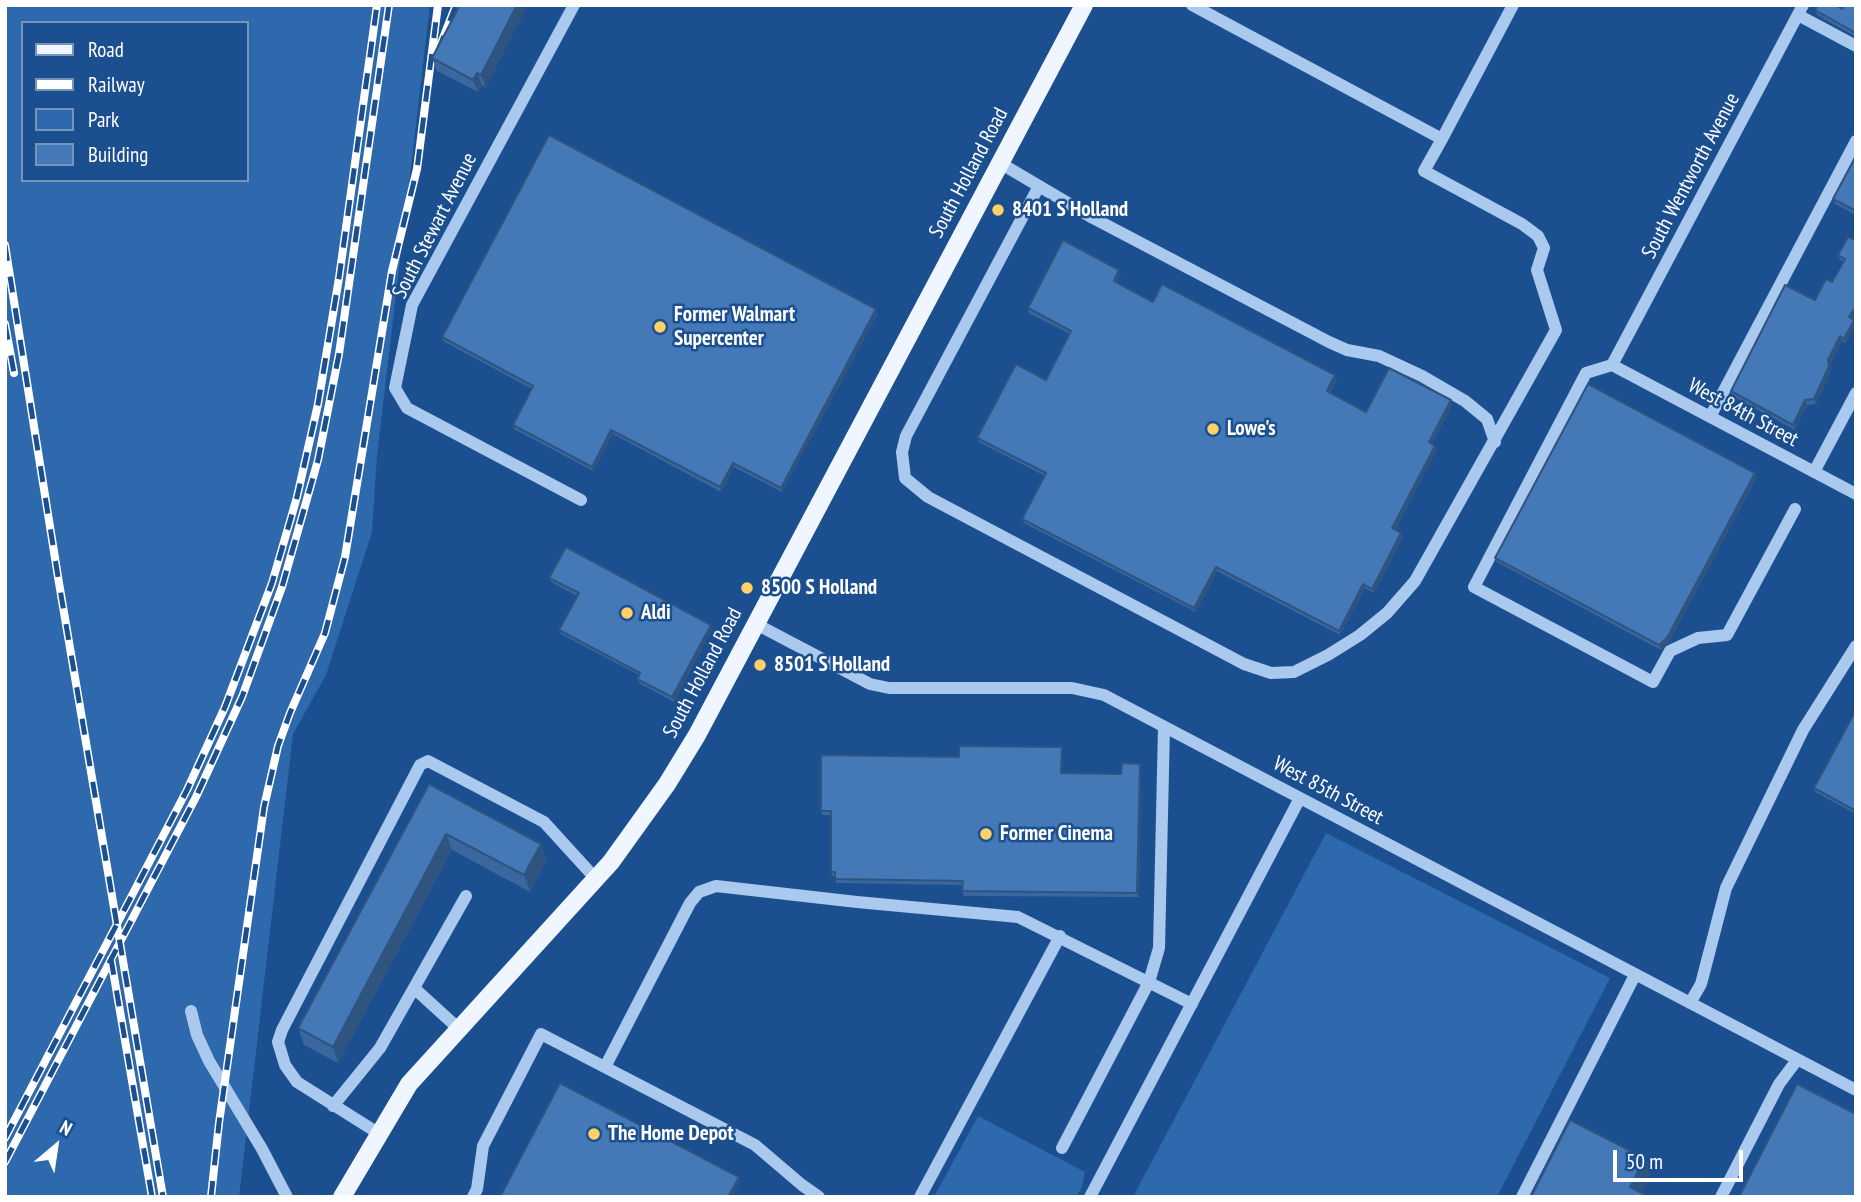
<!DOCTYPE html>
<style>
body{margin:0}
#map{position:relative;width:1861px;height:1202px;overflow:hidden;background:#1b4f8f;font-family:"PT Sans Narrow",sans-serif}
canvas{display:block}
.frame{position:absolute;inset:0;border:7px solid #fff;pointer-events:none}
.legend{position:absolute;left:21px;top:21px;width:228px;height:161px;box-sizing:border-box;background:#1b4f8f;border:2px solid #7695bc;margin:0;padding:9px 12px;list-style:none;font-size:21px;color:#fff}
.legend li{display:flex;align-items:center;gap:14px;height:35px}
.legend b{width:35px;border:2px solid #7695bc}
.north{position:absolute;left:21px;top:1111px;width:70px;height:70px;-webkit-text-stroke:5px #1b4f8f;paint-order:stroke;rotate:29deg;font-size:19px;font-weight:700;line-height:28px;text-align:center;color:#fff}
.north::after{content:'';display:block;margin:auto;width:24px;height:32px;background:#fff;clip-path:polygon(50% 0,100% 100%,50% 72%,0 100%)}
.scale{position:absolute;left:1613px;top:1150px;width:130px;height:32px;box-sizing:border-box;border:4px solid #fff;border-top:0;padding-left:9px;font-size:21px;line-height:24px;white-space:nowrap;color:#fff;-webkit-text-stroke:5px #1b4f8f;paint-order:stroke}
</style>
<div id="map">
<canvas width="1861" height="1202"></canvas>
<div class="frame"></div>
<ul class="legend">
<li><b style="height:9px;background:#f0f6ff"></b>Road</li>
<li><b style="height:9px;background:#fff"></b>Railway</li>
<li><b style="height:19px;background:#2e69ad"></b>Park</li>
<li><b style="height:19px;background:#4478b7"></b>Building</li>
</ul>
<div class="north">N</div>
<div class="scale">50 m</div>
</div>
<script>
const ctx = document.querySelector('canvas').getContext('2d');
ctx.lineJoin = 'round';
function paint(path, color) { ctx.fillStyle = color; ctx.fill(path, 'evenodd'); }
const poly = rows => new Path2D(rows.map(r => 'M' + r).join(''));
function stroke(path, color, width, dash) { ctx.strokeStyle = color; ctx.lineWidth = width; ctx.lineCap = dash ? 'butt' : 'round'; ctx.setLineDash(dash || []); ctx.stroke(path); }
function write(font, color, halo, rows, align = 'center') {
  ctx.font = font + ' "PT Sans Narrow",sans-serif'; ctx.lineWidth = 5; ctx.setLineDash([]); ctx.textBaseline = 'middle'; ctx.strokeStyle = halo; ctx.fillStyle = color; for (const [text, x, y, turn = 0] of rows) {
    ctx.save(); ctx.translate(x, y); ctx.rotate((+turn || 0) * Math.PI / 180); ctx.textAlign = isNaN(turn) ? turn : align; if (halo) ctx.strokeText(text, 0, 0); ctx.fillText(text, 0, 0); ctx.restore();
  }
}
const green = poly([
 [5,5,430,5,377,456,372,532,326,675,293,734,239,1197,5,1197],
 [23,23,247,23,247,180,23,180],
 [1326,833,1610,978,1497,1197,1133,1197],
 [978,1116,1085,1172,1082,1187,1076,1197,934,1197]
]);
const minor = poly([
 [574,5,412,305,395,388,407,408,581,500],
 [1798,15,1856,46],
 [1442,139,1513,5],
 [1000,163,1093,218,1329,342,1347,350,1379,356,1422,376,1465,401,1487,419,1495,442],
 [1039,186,906,436,902,452,905,478,928,497,1244,664,1271,673,1294,672,1328,655,1360,635,1387,613,1415,581,1556,330,1537,270,1544,248,1538,236,1522,224,1424,171,1442,139,1192,5],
 [1612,365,1586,373,1474,587,1653,682,1670,651,1698,638,1727,635,1795,509],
 [1612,365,1803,5],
 [1612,365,1856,494],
 [1710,417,1856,141],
 [1814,472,1856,393],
 [756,624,870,684,889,688,1072,688,1104,695,1856,1090],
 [414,988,459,1029],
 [1690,1003,1701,984,1726,888,1803,730,1856,646],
 [191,1011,197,1035,209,1061,262,1149,287,1197],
 [605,1067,690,903,699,892,716,886,857,902,1018,917,1192,1004],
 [333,1106,380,1048,466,896],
 [378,1133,297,1082,285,1065,278,1042,282,1030,420,765,428,761,544,822,596,879],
 [1062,1148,1149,982,1159,948,1164,727],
 [473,1197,477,1189,483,1146,541,1034,755,1145,802,1185,819,1197],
 [920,1197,1060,936],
 [1090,1197,1300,798],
 [1522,1197,1635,975],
 [1721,1197,1779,1084,1797,1060]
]);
const major = poly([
 [342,1197,409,1084,611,862,667,784,697,735,1084,5]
]);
const rail = poly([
 [438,51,456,5],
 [5,245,59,583,163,1197],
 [5,324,14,373],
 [111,959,152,1197],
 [5,1138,187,790,225,707,272,583,297,497,318,404,339,278,377,5],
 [5,1162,196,797,242,697,282,587,318,460,339,354,389,5],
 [211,1197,219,1123,264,807,278,746,290,713,325,633,345,557,392,271,417,169,438,5]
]);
const wall = poly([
 [460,5,486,88,482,85,478,92,437,71,432,58],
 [1856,5,1856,37,1817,15,1815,10,1842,9],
 [1856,156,1856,215,1835,204,1833,199],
 [1856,238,1856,314,1853,319,1856,325,1846,343,1842,341,1830,365,1831,371,1816,404,1807,405,1795,430,1732,396,1731,391,1832,282,1843,262,1840,260,1838,255,1855,240],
 [1121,274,1116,283,1153,302,1335,375,1337,379,1330,393,1366,412,1452,405,1432,444,1437,450,1395,530,1403,537,1374,593,1365,588,1340,635,1217,571,1196,612,1024,523,1022,519,1045,476,979,442,977,438,1046,380,1070,334,1029,313,1028,308],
 [878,313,782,492,734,467,721,492,613,434,593,471,514,429,513,425,532,389,443,341,442,337],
 [1755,473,1757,477,1669,642,1661,650,1497,562,1495,558],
 [549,578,712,629,674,702,639,683,637,679,639,675,561,634,559,630,577,596,551,582],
 [1856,710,1856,814,1815,792,1814,788],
 [1062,747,1063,751,1063,773,1121,774,1140,764,1141,768,1139,897,964,896,962,891,963,885,836,883,835,876,832,876,831,872,831,815,822,815,821,811,959,757],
 [429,784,547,860,530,892,452,850,338,1063,304,1045,298,1028]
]);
const shadedWall = poly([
 [517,5,528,5,486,88,481,75],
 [477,73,482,85,478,92,473,80],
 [1119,270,1121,274,1115,285,1114,281],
 [1856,306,1856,314,1851,322,1849,317],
 [876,309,878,313,782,492,781,488],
 [1854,320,1856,325,1846,343,1844,339],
 [1840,336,1842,341,1830,365,1831,371,1816,404,1814,399,1828,360],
 [1335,375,1337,379,1328,395,1327,391],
 [1451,400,1452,405,1431,446,1429,442],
 [1805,400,1807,405,1795,430,1793,425],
 [611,430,613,434,593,471,592,467],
 [1435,446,1437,450,1394,532,1392,528],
 [733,463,734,467,721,492,720,487],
 [1755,473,1757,477,1669,642,1661,650,1659,645],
 [1401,533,1403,537,1374,593,1372,589],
 [1216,567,1217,571,1196,612,1194,608],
 [1363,584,1365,588,1340,635,1339,631],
 [711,625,712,629,674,702,672,697],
 [1062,747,1063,751,1063,777,1061,773],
 [1140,764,1141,768,1139,897,1137,893],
 [446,834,452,850,338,1063,333,1047],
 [541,844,547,860,530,892,524,875],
 [1645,1158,1651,1174,1640,1197,1630,1187],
 [739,1177,740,1181,732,1197,728,1197]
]);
const building = poly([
 [460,5,517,5,481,75,477,73,473,80,432,58,460,5],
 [1818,5,1835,5,1842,9,1844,5,1856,5,1856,33,1815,10,1818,5],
 [549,135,876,309,781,488,733,463,720,487,611,430,592,467,513,425,533,386,442,337,549,135],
 [1856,156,1856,211,1833,199,1856,156],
 [1848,237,1855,240,1856,238,1856,306,1849,317,1854,320,1844,339,1840,336,1828,360,1829,366,1814,399,1805,400,1793,425,1731,391,1785,285,1815,300,1826,279,1832,282,1845,259,1838,255,1848,237],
 [1063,240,1119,270,1114,281,1153,302,1162,284,1335,375,1327,391,1366,412,1389,368,1451,400,1429,442,1435,446,1392,528,1401,533,1372,589,1363,584,1339,631,1216,567,1194,608,1022,519,1046,473,977,438,1016,364,1046,380,1071,331,1028,308,1063,240],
 [1588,384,1755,473,1667,638,1659,645,1495,558,1588,384],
 [566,547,711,625,672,697,637,679,640,673,559,630,579,593,549,578,566,547],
 [1856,710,1856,811,1814,788,1856,710],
 [959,746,1062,747,1061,773,1121,774,1122,763,1140,764,1137,893,962,891,963,881,835,879,835,872,831,872,831,811,821,811,821,755,959,757,959,746],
 [429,784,541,844,524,875,446,834,333,1047,298,1028,429,784],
 [560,1083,739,1177,728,1197,500,1197,560,1083],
 [1797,1084,1856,1114,1856,1197,1739,1197,1797,1084],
 [1570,1120,1645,1158,1630,1187,1650,1197,1531,1197,1570,1120]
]);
const markers = [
 [998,210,7,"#ffd166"],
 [660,327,7,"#ffd166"],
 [1213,429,7,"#ffd166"],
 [747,588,7,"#ffd166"],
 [627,613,7,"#ffd166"],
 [760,665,7,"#ffd166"],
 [986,834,7,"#ffd166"],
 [594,1134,7,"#ffd166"]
];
const streetNames = [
 ["South Holland Road",969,173,-62],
 ["South Wentworth Avenue",1691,176,-62],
 ["South Stewart Avenue",435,226,-63],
 ["West 84th Street",1743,413,28],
 ["South Holland Road",703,673,-62],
 ["West 85th Street",1328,791,28]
];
const poiNames = [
 ["8401 S Holland",1012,210],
 ["Former Walmart",674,315],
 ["Supercenter",674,339],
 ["Lowe's",1227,429],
 ["8500 S Holland",761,588],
 ["Aldi",641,613],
 ["8501 S Holland",774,665],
 ["Former Cinema",1000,834],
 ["The Home Depot",608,1134]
];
paint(green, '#2e69ad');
stroke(minor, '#a9c9ee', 12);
stroke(major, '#f0f6ff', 18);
stroke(rail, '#fff', 8);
stroke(rail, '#1b4f8f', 5, [16]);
paint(wall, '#3a679d');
paint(shadedWall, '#305480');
paint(building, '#4478b7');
stroke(building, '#305480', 2);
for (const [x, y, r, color] of markers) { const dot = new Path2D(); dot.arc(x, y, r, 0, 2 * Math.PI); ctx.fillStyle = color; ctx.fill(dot); stroke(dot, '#1b4f8f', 2.5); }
write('21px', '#fff', '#1b4f8f', streetNames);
write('bold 21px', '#fff', '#1b4f8f', poiNames, 'left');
</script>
